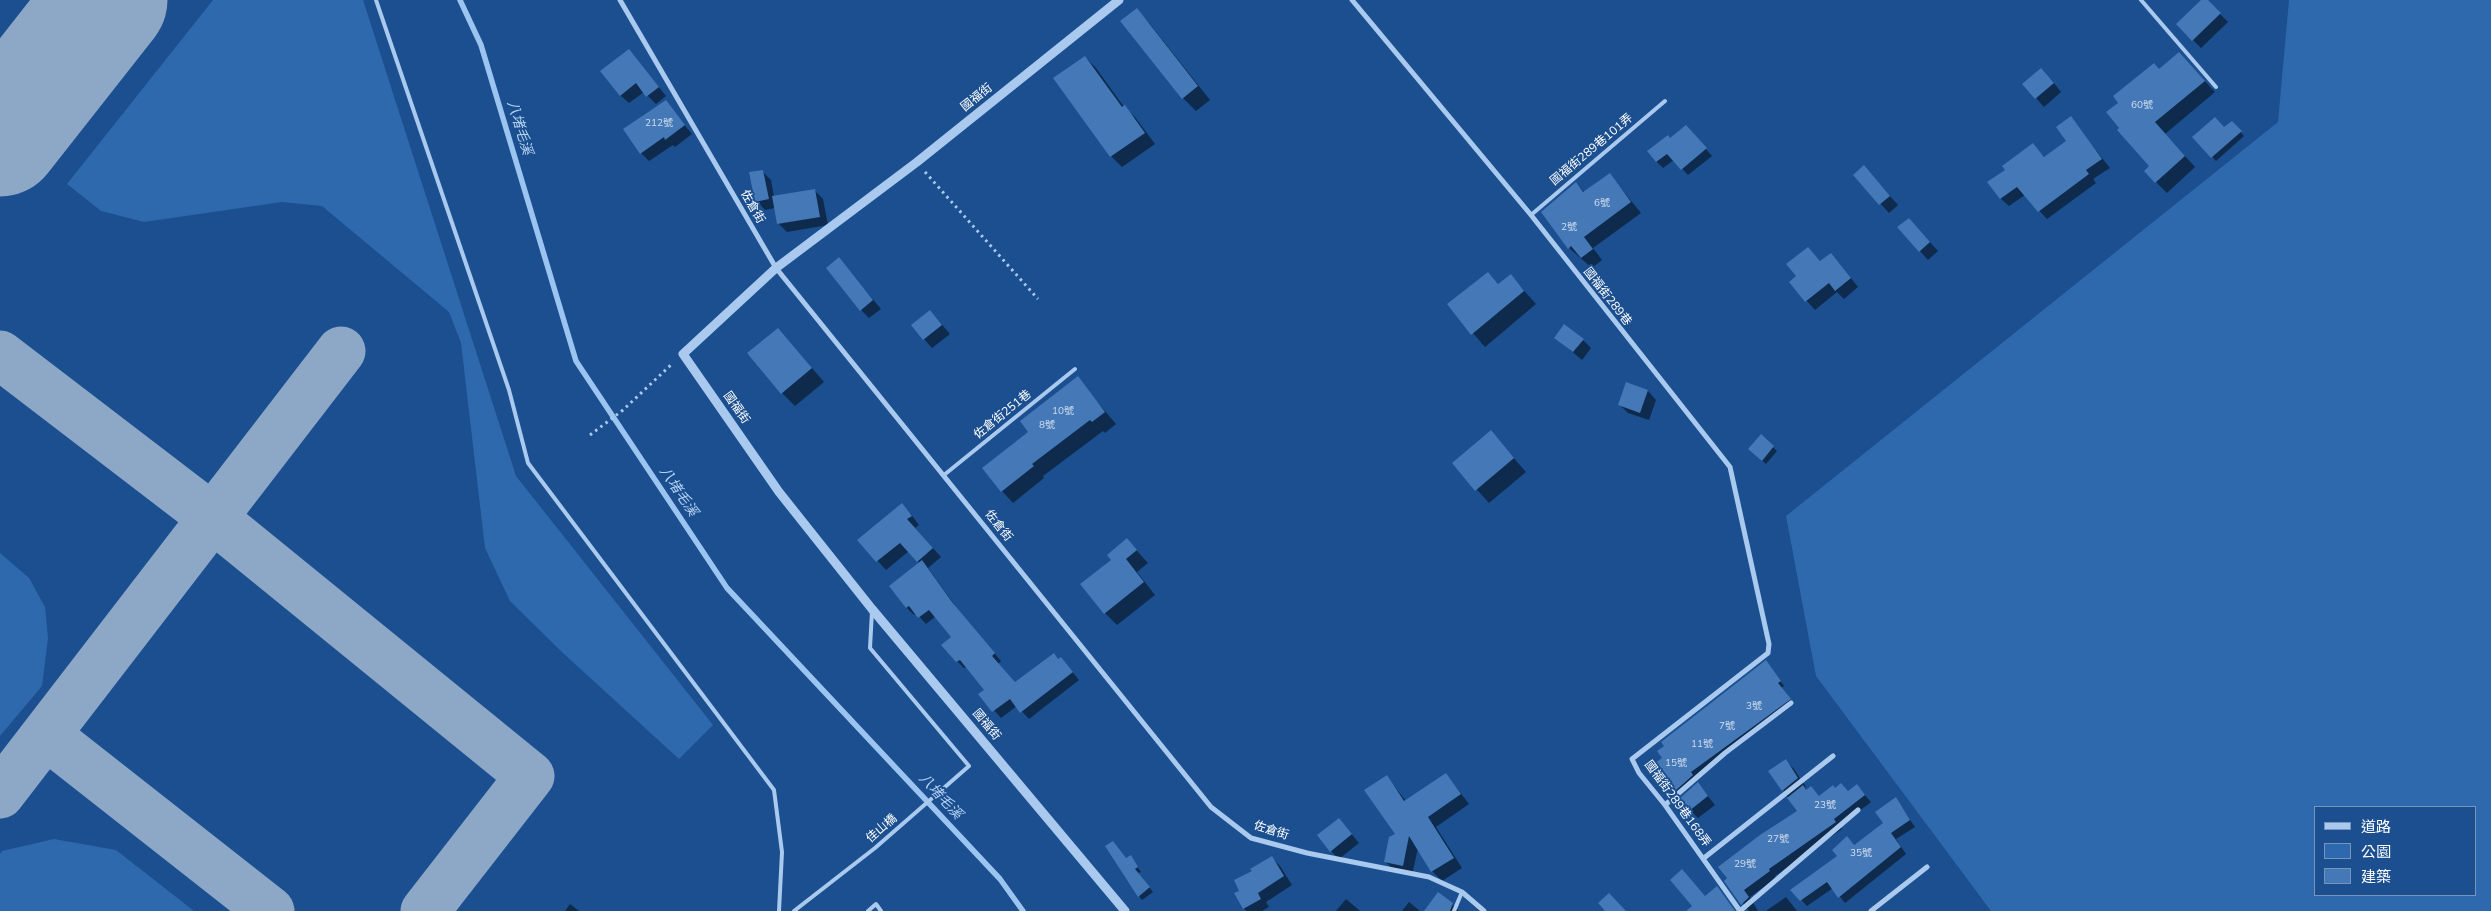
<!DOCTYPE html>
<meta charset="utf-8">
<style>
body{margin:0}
#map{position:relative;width:2491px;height:911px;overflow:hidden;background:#1b4f8f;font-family:"Nunito Sans","Noto Sans TC",sans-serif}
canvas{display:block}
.legend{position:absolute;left:2314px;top:806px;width:162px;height:90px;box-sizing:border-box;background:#1b4f8f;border:1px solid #7695bc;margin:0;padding:6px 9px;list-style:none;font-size:15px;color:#fff}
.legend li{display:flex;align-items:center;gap:10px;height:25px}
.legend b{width:25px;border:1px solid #7695bc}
</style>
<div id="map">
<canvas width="2491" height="911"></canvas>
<ul class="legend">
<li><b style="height:6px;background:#a9c9ee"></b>道路</li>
<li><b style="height:14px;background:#2e69ad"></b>公園</li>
<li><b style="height:14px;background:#4478b7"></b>建築</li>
</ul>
</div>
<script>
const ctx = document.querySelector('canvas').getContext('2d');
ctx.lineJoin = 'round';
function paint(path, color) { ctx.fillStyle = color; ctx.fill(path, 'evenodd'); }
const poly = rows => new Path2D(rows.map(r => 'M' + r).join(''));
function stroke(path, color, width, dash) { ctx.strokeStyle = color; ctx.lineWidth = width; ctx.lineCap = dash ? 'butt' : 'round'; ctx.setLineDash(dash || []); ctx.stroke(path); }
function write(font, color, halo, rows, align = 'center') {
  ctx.font = font + ' "Nunito Sans","Noto Sans TC",sans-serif'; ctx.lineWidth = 4; ctx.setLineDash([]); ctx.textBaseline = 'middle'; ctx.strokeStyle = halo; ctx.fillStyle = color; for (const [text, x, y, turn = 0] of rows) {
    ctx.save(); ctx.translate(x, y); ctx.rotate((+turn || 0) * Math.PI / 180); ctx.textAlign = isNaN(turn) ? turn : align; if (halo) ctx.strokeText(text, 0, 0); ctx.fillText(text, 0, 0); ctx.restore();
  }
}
const green = poly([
 [213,0,363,0,516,476,713,725,679,759,564,654,510,601,485,548,461,343,449,312,322,206,282,202,144,222,101,211,67,184],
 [2289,0,2491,0,2491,911,1991,911,1816,676,1786,516,2278,122],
 [2315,807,2475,807,2475,895,2315,895],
 [0,553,29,578,45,607,48,638,42,686,0,736],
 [54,839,116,850,194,911,0,911,0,854,2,851]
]);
const shadow = poly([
 [2203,0,2206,0,2228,22,2201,48,2177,24],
 [1137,10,1149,23,1210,100,1196,111,1183,98],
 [629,50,666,96,656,104,644,92,629,103,620,95],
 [1085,57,1096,68,1124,107,1135,117,1155,144,1122,167,1111,156,1055,79],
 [2190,65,2215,92,2165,134,2195,167,2167,193,2156,182,2151,166,2121,128,2120,103,2160,70],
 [2050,78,2061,92,2044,107,2036,98],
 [665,102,692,134,675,147,673,145,649,161,641,153],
 [2070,118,2110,168,2093,179,2096,183,2047,219,2025,195,2009,206,2000,198,2007,170,2033,144,2045,158,2068,141],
 [2232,122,2244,136,2216,161,2194,137,2224,129],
 [1692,133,1712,156,1688,175,1674,160,1663,168,1656,161,1671,139],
 [762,171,771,180,774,197,815,191,823,199,828,225,787,232,778,223,775,208,765,210,757,201],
 [1610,175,1641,213,1593,248,1602,260,1592,268,1569,248,1576,183,1585,193],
 [1855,175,1872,176,1898,205,1889,213],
 [1917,228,1938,251,1928,260,1920,251],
 [1808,248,1821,262,1839,263,1858,287,1844,299,1837,292,1815,310,1790,282,1798,276],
 [839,259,881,309,869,318,861,310],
 [1488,273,1499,285,1511,276,1536,304,1485,347,1448,304],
 [930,311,950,334,932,348,924,339],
 [778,329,824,382,795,406,782,393],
 [1556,338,1583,340,1591,348,1582,360],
 [1077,378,1116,424,1105,433,1103,431,1043,476,1044,478,1013,503,1002,491,1030,432],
 [1627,383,1648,391,1656,400,1649,420,1628,413,1619,404],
 [1491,432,1526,472,1489,503,1453,463],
 [1761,436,1777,451,1766,464,1754,453],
 [910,513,919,525,915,528,941,557,928,568,959,611,1001,661,998,664,1015,683,1061,658,1079,680,1029,719,1017,706,1001,718,980,694,986,690,967,667,964,668,957,661,953,637,936,616,926,624,916,613,914,615,907,608,891,587,920,564,909,551,886,570,859,540],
 [1127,540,1148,563,1137,572,1155,595,1117,625,1105,613,1113,560],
 [1770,666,1784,686,1781,688,1794,704,1695,777,1679,795,1675,791],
 [1786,761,1794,769,1806,787,1804,788,1807,791,1811,788,1820,797,1835,789,1863,793,1871,802,1840,826,1842,829,1775,876,1776,878,1750,897,1758,911,1749,911,1726,881,1798,812,1783,790],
 [1446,774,1469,804,1436,827,1462,868,1442,881,1432,871,1418,848,1412,875,1395,871,1386,862,1397,834,1387,777,1406,801],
 [1698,784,1715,805,1698,818,1690,810],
 [1895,798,1915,827,1896,839,1906,854,1845,903,1833,888,1807,906,1792,890,1884,823],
 [1339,819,1359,843,1339,859,1331,851],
 [1130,857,1141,872,1138,873,1153,892,1142,900,1139,896,1127,859],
 [1272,858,1280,866,1292,885,1266,902,1269,907,1262,911,1246,911,1244,908,1241,891,1253,871],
 [1786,897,1797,911,1766,911],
 [1346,899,1359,910,1360,911,1336,911],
 [1409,902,1420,911,1402,911],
 [570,904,579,911,565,911],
 [1452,904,1459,911,1425,911]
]);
const stream = poly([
 [460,0,481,45,576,361,727,588,1000,879,1023,911]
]);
const taxiway = poly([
 [0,355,213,518,530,776,425,911],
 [46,735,270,911],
 [0,794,341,351]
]);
const runway = poly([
 [0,136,107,0]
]);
const building = poly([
 [2201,0,2208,0,2221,13,2192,41,2176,24],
 [1137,8,1198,86,1182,99,1120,21],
 [629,49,659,87,646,97,636,83,620,96,600,71],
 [2179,52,2205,81,2155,122,2185,156,2155,183,2144,171,2149,166,2117,130,2119,128,2106,112,2118,103,2113,96,2154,63,2159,69],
 [1085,56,1122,107,1125,105,1145,133,1110,157,1053,78],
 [2041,68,2054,83,2035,99,2022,84],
 [666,100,685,125,665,140,664,137,640,154,623,129],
 [2071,116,2102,159,2086,170,2089,174,2038,212,2017,187,2000,199,1987,182,2005,170,2002,166,2033,143,2044,157,2066,141,2056,127],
 [2215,117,2224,127,2232,121,2242,131,2211,158,2192,137],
 [1686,125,1707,148,1681,170,1667,154,1656,162,1647,151,1668,135,1670,138],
 [1864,165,1890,196,1879,205,1853,175],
 [763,170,769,199,755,202,749,172],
 [1610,173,1631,202,1584,237,1593,249,1581,258,1571,246,1568,249,1541,212,1576,182,1583,192],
 [815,189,820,217,777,224,772,196],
 [1909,218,1930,242,1919,252,1897,227],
 [1808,247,1820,261,1831,253,1851,278,1835,291,1829,283,1805,302,1789,282,1796,276,1786,264],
 [839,257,873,300,860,311,826,268],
 [1488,272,1498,284,1511,274,1524,291,1471,335,1447,304],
 [930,310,942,325,923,340,911,325],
 [1564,324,1584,339,1573,352,1554,338],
 [778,328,812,368,781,394,747,353],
 [1078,376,1105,412,1092,422,1090,420,1032,464,1034,466,1001,492,982,468,1028,432,1020,421],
 [1626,382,1648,390,1640,413,1618,405],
 [1491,430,1514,458,1475,491,1452,463],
 [1761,434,1774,446,1762,461,1748,449],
 [902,503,912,516,907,519,933,548,917,562,900,543,876,562,857,540],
 [1127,538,1137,550,1126,559,1144,582,1104,614,1080,584,1111,560,1107,555],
 [922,560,952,602,995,653,992,656,1015,682,1054,653,1058,659,1061,657,1073,672,1020,713,1010,699,992,712,978,694,984,690,960,660,956,662,941,645,951,637,929,610,918,618,909,606,906,608,889,586],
 [1766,660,1781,681,1778,683,1791,699,1691,772,1693,775,1674,792,1654,764,1662,758,1657,751,1664,746,1661,742],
 [1786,759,1798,778,1782,791,1768,771],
 [1446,773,1461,794,1428,817,1454,858,1431,872,1409,836,1403,866,1384,862,1389,837,1395,834,1364,790,1387,775,1404,801],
 [1698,782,1708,796,1689,811,1679,799],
 [1841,783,1848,791,1857,784,1865,795,1834,819,1836,822,1769,869,1770,871,1744,890,1749,897,1741,905,1724,881,1727,878,1718,867,1760,835,1797,811,1787,798,1803,785,1806,790,1811,786,1819,796,1833,785,1835,788],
 [1896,797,1910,820,1891,833,1901,847,1838,898,1827,882,1800,901,1790,890,1837,856,1832,850,1847,836,1854,845,1883,823,1875,812],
 [1339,818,1352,834,1330,852,1317,835],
 [1113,841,1126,858,1131,855,1138,867,1135,869,1150,887,1138,897,1105,846],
 [1272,856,1284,876,1258,893,1261,899,1243,909,1234,893,1239,891,1234,880,1252,871,1250,869],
 [1682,869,1705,896,1717,886,1735,911,1686,911,1692,906,1670,880],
 [1438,892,1453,903,1450,911,1424,911],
 [1609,893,1626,911,1605,911,1598,903]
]);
const path = poly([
 [925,172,1038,299],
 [590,435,623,410,673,363]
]);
const service = poly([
 [376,0,509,390,528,463,774,790,782,852,779,911],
 [2141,0,2216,87],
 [1531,215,1665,101],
 [944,475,1075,369],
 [794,911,875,848,969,766,870,648,872,611],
 [868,911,876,904,881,911],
 [1454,911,1462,892]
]);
const minor = poly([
 [620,0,776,268,1211,807,1251,838,1307,853,1429,877,1462,892,1484,911],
 [1352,0,1531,215,1730,467,1769,644,1768,653,1632,759,1639,773,1665,805,1740,911],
 [1665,805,1725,753,1791,703],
 [1704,858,1833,756],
 [1740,911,1858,810],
 [1871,911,1927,867]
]);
const tertiary = poly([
 [1119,0,917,162,776,268,683,354,779,492,872,609,1125,911]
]);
const numberNames = [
 ["60號",2142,106],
 ["212號",659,124],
 ["6號",1602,204],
 ["2號",1569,228],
 ["10號",1063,412],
 ["8號",1047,426],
 ["3號",1754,707],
 ["7號",1727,727],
 ["11號",1702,745],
 ["15號",1676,764],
 ["23號",1825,806],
 ["27號",1778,840],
 ["35號",1861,854],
 ["29號",1745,865]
];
const streetNames = [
 ["國福街",977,98,-39],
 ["國福街289巷101弄",1592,150,-40],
 ["佐倉街",752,207,60],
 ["國福街289巷",1607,297,52],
 ["國福街",736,408,55],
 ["佐倉街251巷",1003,415,-39],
 ["佐倉街",998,526,51],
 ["國福街",986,725,50],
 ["國福街289巷168弄",1677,804,54],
 ["佳山橋",882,829,-41],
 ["佐倉街",1271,831,18]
];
const waterNames = [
 ["八堵毛溪",519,128,73],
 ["八堵毛溪",678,492,56],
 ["八堵毛溪",940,797,47]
];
paint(green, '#2e69ad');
paint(shadow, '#0007');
stroke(stream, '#9cc4f0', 5.5);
stroke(taxiway, '#8da7c7', 49);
stroke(runway, '#8da7c7', 121);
paint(building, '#4478b7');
stroke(path, '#a9c9ee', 3, [2.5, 4]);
stroke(service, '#a9c9ee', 4);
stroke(minor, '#a9c9ee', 5);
stroke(tertiary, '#a9c9ee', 9);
write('10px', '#d0dded', null, numberNames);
write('12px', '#fff', '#1b4f8f', streetNames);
write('italic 14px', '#b5d3f5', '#1b4f8f', waterNames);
</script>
